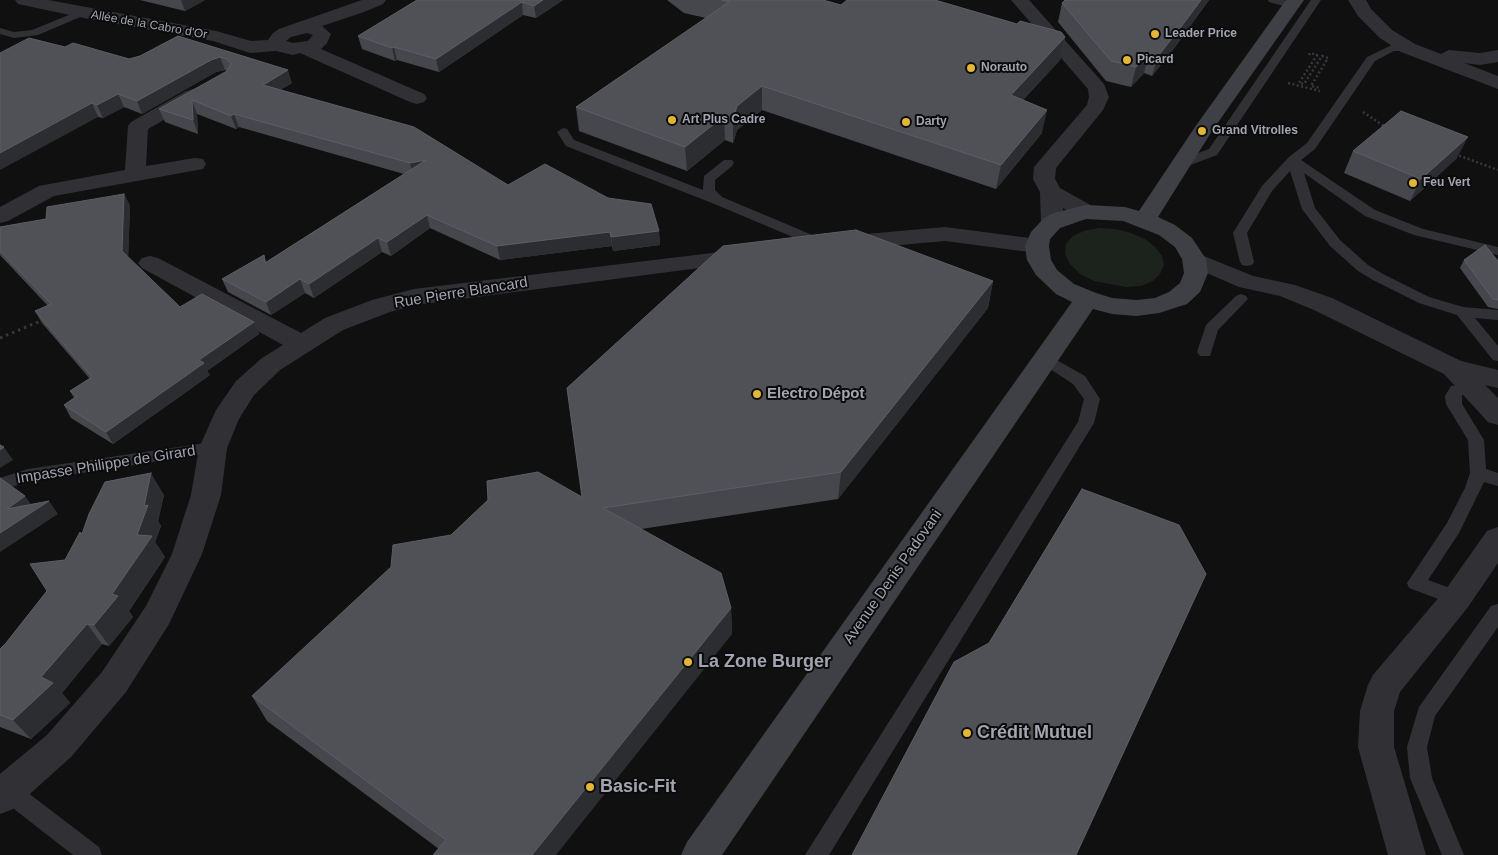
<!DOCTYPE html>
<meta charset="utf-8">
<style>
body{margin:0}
canvas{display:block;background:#101011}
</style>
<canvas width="1498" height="855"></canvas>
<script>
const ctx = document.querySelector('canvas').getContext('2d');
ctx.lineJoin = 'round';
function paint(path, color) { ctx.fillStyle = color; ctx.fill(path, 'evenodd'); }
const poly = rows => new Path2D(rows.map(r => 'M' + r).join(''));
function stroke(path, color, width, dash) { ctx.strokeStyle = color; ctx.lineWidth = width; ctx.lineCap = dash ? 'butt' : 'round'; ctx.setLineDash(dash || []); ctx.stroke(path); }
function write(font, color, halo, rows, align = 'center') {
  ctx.font = font + ' Helvetica,sans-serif'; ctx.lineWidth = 4; ctx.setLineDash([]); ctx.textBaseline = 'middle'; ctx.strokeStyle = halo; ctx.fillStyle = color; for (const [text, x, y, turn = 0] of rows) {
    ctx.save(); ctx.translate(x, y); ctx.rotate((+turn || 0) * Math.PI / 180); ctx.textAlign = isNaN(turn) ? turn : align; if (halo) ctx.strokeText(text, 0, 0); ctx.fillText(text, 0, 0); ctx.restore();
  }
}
const green = poly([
 [1099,228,1115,229,1131,233,1145,239,1155,247,1162,256,1164,265,1160,274,1153,281,1141,286,1126,287,1094,281,1080,274,1070,264,1065,254,1066,244,1073,236,1084,231]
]);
const pathFar1 = poly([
 [1309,55,1310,53,1317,55,1299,83,1304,84,1322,56,1328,58,1311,86,1321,88],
 [1288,83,1320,91],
 [1363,112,1387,128],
 [1455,154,1498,170]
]);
const path = poly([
 [0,338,43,320]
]);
const service = poly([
 [1268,0,1284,0,1296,5,1291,8,1269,2,1268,0],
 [1311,0,1321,0,1217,155,1185,167,1177,167,1175,164,1177,161,1209,149,1311,0],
 [81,10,85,11,86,13,85,15,38,35,14,38,0,34,0,28,14,32,32,30,81,10],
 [1392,45,1408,45,1413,48,1408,51,1394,51,1375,61,1315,149,1301,160,1375,210,1423,229,1498,247,1498,255,1414,235,1365,216,1304,173,1315,208,1340,240,1368,265,1383,274,1429,297,1463,307,1498,310,1498,320,1475,318,1498,346,1498,361,1493,360,1457,315,1419,303,1373,280,1358,271,1330,246,1302,209,1290,171,1272,191,1247,233,1254,262,1252,265,1247,266,1242,265,1240,262,1233,233,1262,186,1289,157,1307,143,1367,57,1392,45],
 [563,128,567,129,574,140,703,190,704,176,724,160,732,160,734,163,732,166,715,180,715,190,722,197,829,242,831,245,824,249,819,248,712,203,566,146,557,132,563,128],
 [1241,294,1246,296,1248,299,1218,330,1210,356,1200,356,1197,352,1206,325,1236,296,1241,294],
 [1046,354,1085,376,1100,399,1094,423,829,855,805,855,1078,422,1084,399,1073,384,1041,363,1038,359,1041,355,1046,354],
 [1475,384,1481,385,1483,389,1481,393,1462,395,1462,404,1484,440,1486,469,1498,473,1498,486,1484,482,1459,533,1428,580,1464,593,1466,598,1464,603,1457,606,1409,588,1407,583,1447,523,1465,488,1470,473,1468,440,1446,404,1445,396,1451,386,1475,384],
 [213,442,219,444,221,448,219,452,29,481,0,491,0,478,28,469,213,442],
 [1498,604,1498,627,1435,716,1427,747,1432,778,1464,855,1442,855,1410,778,1407,747,1419,707,1491,606,1498,604],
 [7,780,15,783,99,847,102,855,73,855,0,798,0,783,7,780]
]);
const minor = poly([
 [15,0,48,0,216,31,251,41,268,40,273,33,279,29,362,0,386,0,383,4,364,12,322,26,331,34,327,43,321,49,424,94,427,98,424,102,417,104,410,102,300,53,293,55,276,51,250,53,213,41,84,18,18,4,15,0],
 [307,33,313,35,308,41,293,43,286,41,291,37,307,33],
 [1011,0,1029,0,1104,84,1109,97,1103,110,1056,168,1055,179,1060,188,1094,207,1097,212,1094,217,1086,219,1078,217,1063,208,1063,223,1060,228,1052,230,1044,228,1041,223,1040,192,1033,179,1034,167,1087,105,1089,97,1088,89,1011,0],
 [1348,0,1366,0,1371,9,1392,30,1415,44,1441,54,1449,50,1480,53,1498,50,1498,62,1480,65,1464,63,1498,76,1498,89,1401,52,1380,38,1358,16,1348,0],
 [193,89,200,91,203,95,200,99,148,129,146,166,195,158,203,159,206,164,203,169,54,196,8,221,0,223,0,207,39,186,125,170,128,126,131,122,186,91,193,89],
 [945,227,1037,239,1045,241,1049,246,1045,251,1037,253,945,241,844,250,836,248,832,243,836,238,844,236,945,227],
 [745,249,753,251,757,256,753,261,415,305,390,312,343,330,280,370,254,395,239,419,227,448,221,495,202,554,169,624,126,692,71,757,13,809,0,814,0,774,47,735,102,672,146,606,172,554,191,495,199,448,216,410,236,381,262,358,283,345,142,268,138,263,142,258,150,256,158,258,301,333,325,318,372,300,414,289,745,249],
 [1194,252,1253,276,1295,285,1332,298,1461,361,1498,370,1498,388,1485,385,1498,398,1498,425,1488,422,1444,374,1314,310,1280,296,1239,287,1186,264,1182,259,1186,254,1194,252],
 [1498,527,1498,563,1468,607,1400,692,1394,711,1394,747,1426,855,1388,855,1358,747,1360,711,1368,685,1373,675,1446,589,1487,531,1498,527]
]);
const secondary = poly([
 [1286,0,1304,0,1212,131,1158,217,1175,225,1192,238,1206,259,1208,273,1200,292,1187,304,1159,313,1137,316,1112,314,1093,309,722,855,681,855,687,842,1072,302,1056,294,1036,275,1027,260,1025,246,1031,232,1044,218,1054,213,1086,205,1125,207,1139,211,1195,127,1286,0],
 [1086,219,1123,221,1159,235,1175,247,1182,259,1184,273,1180,283,1169,292,1155,298,1137,300,1112,298,1096,293,1074,284,1057,270,1051,260,1049,246,1050,239,1060,228,1086,219]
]);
const wall = poly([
 [140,0,205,0,185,11],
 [417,0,563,0,536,18,523,15,439,72,397,60,395,61,362,49,358,36],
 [667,0,823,0,841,5,1065,37,1060,60,1023,100,1042,133,996,189,762,110,737,130,733,143,725,140,687,171,579,131,576,107,706,18,684,13],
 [1065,0,1209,0,1175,47,1152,76,1144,73,1131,87,1106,81,1058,22,1062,3],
 [178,36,292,83,280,90,508,185,659,231,660,245,613,251,612,246,500,260,430,228,391,256,382,252,314,298,305,293,271,315,228,292,222,279,264,255,266,262,404,174,239,127,236,129,197,114,198,134,165,122,159,109,227,71,225,70,216,72,142,114,124,107,103,118,98,117,65,47,129,59,140,56],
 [1353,151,1457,158,1410,201,1344,173],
 [124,194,130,206,128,257,180,307,254,322,259,334,207,371,210,375,113,444,71,418,64,405,74,398,70,391,90,379,42,323,35,311,48,306,0,255,0,227,46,219],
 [1464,260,1498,261,1498,309,1488,307,1460,268],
 [993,281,988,308,838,499,641,529,731,608,732,634,439,849,267,721,252,696,451,535,582,497],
 [164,495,158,521,161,526,155,542,165,557,129,611,133,617,109,646,102,644,62,693,70,703,31,739,0,727,0,649,6,643,47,591,65,560,82,534]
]);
const shadedWall = poly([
 [181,0,205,0,185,11],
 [543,0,563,0,536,18,534,6],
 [1201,0,1209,0,1175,47,1152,76,1158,56],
 [522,2,523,15,439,72,436,59],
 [1065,37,1060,60,1006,118,1011,95],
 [394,47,397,60,395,61,392,48],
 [1149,54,1144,73,1131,87,1136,67],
 [220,57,225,70,216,72,142,114,137,101,211,60],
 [288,70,292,83,267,98,263,85],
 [762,86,762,110,737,130,733,143,733,119,737,106],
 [118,94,124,107,103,118,97,105],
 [192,100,197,114,198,134,193,120],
 [92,103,98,117,0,170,0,153],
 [1047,110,1042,133,996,189,1001,165],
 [234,114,239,127,236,129,231,116],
 [724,116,725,140,687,171,685,147],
 [1468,137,1457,158,1410,201,1421,179],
 [426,160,413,177,410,163],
 [124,194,130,206,128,263,122,251],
 [427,215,430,228,391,256,387,242],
 [659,231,660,245,613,251,611,237],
 [610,232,612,246,500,260,497,246],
 [378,238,382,252,314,298,309,284],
 [300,279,305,293,271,315,266,302],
 [993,281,988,308,838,499,841,472],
 [254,322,259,334,207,371,210,375,113,444,106,432,199,360],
 [4,447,13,460,0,468,0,450],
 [151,473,164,495,158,521,161,526,155,542,165,557,129,611,133,617,109,646,94,625,112,594,137,535],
 [25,496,34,509,7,509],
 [49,501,58,514,0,552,0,533],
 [731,608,732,634,556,855,532,855],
 [87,624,102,644,62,693,70,703,31,739,13,720,41,677]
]);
const building = poly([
 [417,0,543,0,534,6,522,2,436,59,394,47,392,48,358,36,417,0],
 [722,0,823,0,841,5,847,0,935,0,1017,24,1020,21,1061,32,1065,37,1011,95,1047,110,1001,165,762,86,737,106,733,119,724,116,685,147,576,107,729,2,722,0],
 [1065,0,1201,0,1181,27,1158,56,1149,54,1136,67,1111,61,1062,3,1065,0],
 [178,36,288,70,263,85,414,127,508,185,545,164,608,198,651,204,659,231,611,237,610,232,497,246,427,215,387,242,378,238,309,284,300,279,266,302,222,279,264,255,265,263,426,160,410,163,234,114,231,116,192,100,193,120,159,109,227,71,231,64,227,59,220,57,211,60,137,101,118,94,97,105,92,103,0,153,0,53,29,38,65,47,73,43,129,59,140,56,178,36],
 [1401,111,1468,137,1421,179,1353,151,1401,111],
 [124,194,122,251,180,307,202,294,254,322,199,360,204,363,106,432,64,405,77,396,70,391,92,377,35,311,51,304,0,251,0,227,46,219,47,207,124,194],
 [856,230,993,281,841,472,603,508,721,573,731,608,532,855,433,855,446,840,252,696,391,567,393,545,451,535,488,500,487,481,538,472,582,497,567,388,723,246,856,230],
 [1485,245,1498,261,1498,300,1493,299,1464,260,1485,245],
 [0,445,4,447,0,450,0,445],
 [151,473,144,506,148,505,137,535,152,536,112,594,118,596,94,625,87,624,41,677,53,683,13,720,0,715,0,649,6,643,47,591,30,564,65,560,80,532,82,534,89,514,105,482,151,473],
 [0,478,25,496,7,509,49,501,0,533,0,478],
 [1082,489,1179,525,1206,574,1076,855,852,855,954,662,989,643,1082,489]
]);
const markers = [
 [1155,34,5,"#e3b736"],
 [1127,60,5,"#e3b736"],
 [971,68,5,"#e3b736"],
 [672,120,5,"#e3b736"],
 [906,122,5,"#e3b736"],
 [1202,131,5,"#e3b736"],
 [1413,183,5,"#e3b736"],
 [757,394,5,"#e3b736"],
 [688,662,5,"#e3b736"],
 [967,733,5,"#e3b736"],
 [590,787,5,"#e3b736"]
];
const farStreetnames = [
 ["Allée de la Cabro d'Or",149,25,10]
];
const farPoinames = [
 ["Leader Price",1165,34],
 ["Picard",1137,60],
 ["Norauto",981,68],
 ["Art Plus Cadre",682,120],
 ["Darty",916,122],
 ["Grand Vitrolles",1212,131],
 ["Feu Vert",1423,183]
];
const streetNames = [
 ["Rue Pierre Blancard",461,293,-9],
 ["Impasse Philippe de Girard",106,465,-9],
 ["Avenue Denis Padovani",893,577,-55]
];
const poiNames = [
 ["Electro Dépot",767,394]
];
const nearPoinames = [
 ["La Zone Burger",698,662],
 ["Crédit Mutuel",977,733],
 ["Basic-Fit",600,787]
];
paint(green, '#1c231d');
stroke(pathFar1, '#37383c', 2.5, [2, 2.5]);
stroke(path, '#37383c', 3, [2.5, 4]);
paint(service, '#313135');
paint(minor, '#313135');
paint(secondary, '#3f4045');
paint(wall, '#46474c');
paint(shadedWall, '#2c2d30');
paint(building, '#505157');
stroke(building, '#5d5e65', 1);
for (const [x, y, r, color] of markers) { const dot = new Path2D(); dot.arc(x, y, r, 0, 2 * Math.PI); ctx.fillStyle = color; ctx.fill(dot); stroke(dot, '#0b0b0c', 2); }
write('12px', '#a2a5b1', '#0b0b0c', farStreetnames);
write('bold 12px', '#a2a5b1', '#0b0b0c', farPoinames, 'left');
write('15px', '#a2a5b1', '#0b0b0c', streetNames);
write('bold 15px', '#a2a5b1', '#0b0b0c', poiNames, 'left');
write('bold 18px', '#a2a5b1', '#0b0b0c', nearPoinames, 'left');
</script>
